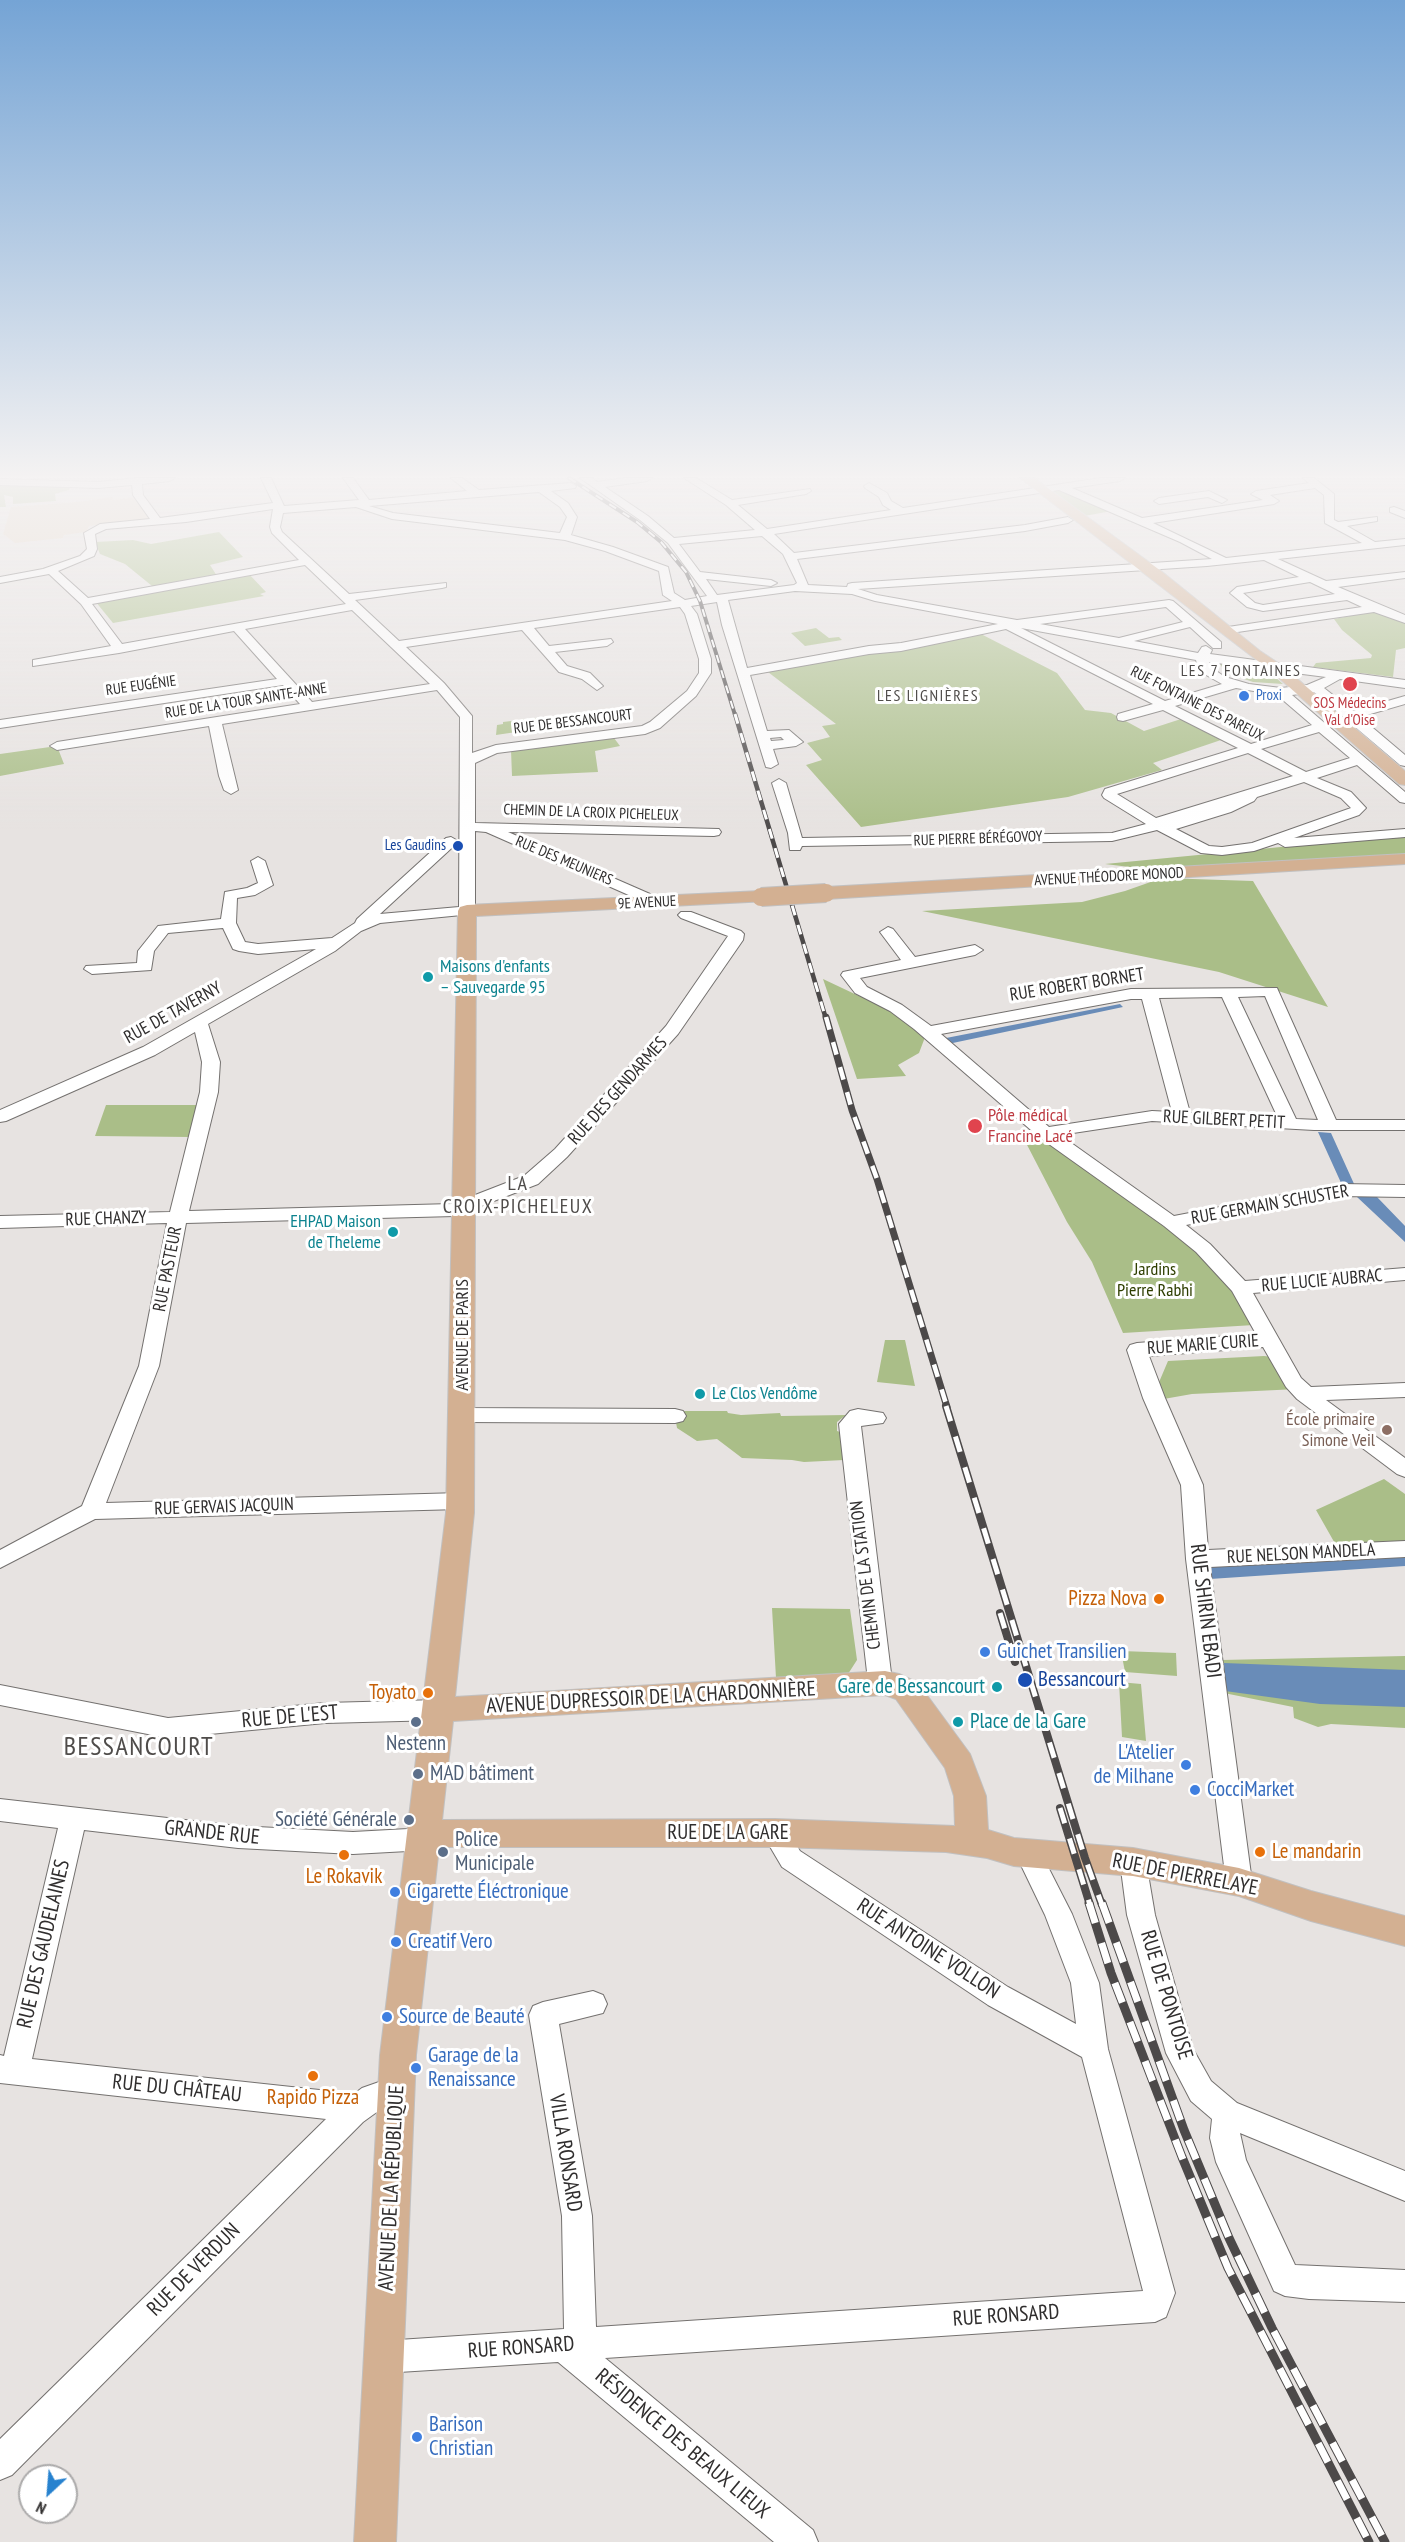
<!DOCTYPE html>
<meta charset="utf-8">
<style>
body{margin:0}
#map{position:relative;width:1405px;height:2542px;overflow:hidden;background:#e7e3e1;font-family:"PT Sans Narrow",sans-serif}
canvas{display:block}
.north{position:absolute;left:18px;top:2464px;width:60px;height:60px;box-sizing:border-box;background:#fff;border:2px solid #acabab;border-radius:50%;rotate:206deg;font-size:16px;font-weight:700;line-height:24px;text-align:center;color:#302e2e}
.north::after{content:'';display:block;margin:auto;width:21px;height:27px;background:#2782cf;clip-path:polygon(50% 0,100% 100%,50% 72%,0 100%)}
</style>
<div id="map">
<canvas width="1405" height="2542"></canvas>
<div class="north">N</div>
</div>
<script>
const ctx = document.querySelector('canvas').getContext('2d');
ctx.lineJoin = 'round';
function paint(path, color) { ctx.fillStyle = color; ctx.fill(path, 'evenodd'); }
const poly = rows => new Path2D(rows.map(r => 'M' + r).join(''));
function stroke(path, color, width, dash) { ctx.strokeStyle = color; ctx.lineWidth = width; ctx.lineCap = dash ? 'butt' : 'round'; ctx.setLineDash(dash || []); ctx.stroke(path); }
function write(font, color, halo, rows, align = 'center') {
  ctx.font = font + ' "PT Sans Narrow",sans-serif'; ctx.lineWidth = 6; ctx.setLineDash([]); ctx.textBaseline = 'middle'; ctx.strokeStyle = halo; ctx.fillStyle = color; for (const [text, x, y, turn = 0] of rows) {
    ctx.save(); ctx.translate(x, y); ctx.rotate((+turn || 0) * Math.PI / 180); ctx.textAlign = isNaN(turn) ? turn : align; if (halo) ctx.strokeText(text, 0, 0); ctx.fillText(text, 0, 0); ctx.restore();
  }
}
const medical = poly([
 [112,497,113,500,136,497,152,520,89,526,86,532,64,535,63,538,15,543,3,534,11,507,76,502]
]);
const green = poly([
 [0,482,72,483,69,490,55,494,56,501,13,504,13,497,4,495,6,507,0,507],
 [1054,490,1063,490,1112,511,1084,516,1052,492],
 [219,532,243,557,210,565,219,579,249,574,266,592,260,594,264,596,113,623,95,601,157,590,125,564,100,554,95,542,133,540,151,544],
 [1376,611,1405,623,1405,648,1396,650,1393,677,1313,667,1316,663,1371,658,1372,655,1342,630,1334,619],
 [816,628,829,638,839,637,842,640,805,646,791,633],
 [979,633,1057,673,1085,710,1111,713,1144,731,1181,719,1221,740,1153,763,1162,770,1068,797,861,827,806,765,822,760,807,743,830,737,822,726,836,724,764,669],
 [1219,662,1265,668,1283,684,1253,682,1235,676,1223,669],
 [552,716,557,726,496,735,497,725,503,724,503,722],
 [614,738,620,746,595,751,598,772,512,776,511,750],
 [57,746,64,764,0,776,0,754],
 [1405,835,1405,854,1146,869,1105,864],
 [1162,878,1253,881,1328,1007,1219,972,922,911,1082,902,1125,891],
 [823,979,859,996,896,1008,927,1032,919,1053,898,1065,906,1076,857,1079],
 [106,1105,197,1105,190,1137,95,1136],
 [1047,1140,1201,1254,1235,1289,1254,1325,1123,1333,1092,1262,1067,1222,1025,1141],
 [885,1340,905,1340,915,1386,877,1382],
 [1264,1356,1273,1357,1298,1389,1192,1394,1158,1400,1154,1394,1168,1361],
 [674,1411,727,1411,728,1413,741,1415,780,1413,781,1416,846,1415,837,1422,837,1431,843,1433,844,1460,804,1462,792,1460,742,1458,717,1439,697,1441,677,1428],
 [1384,1479,1405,1494,1405,1544,1337,1547,1316,1510],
 [772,1608,850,1609,857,1660,848,1674,776,1678],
 [1121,1651,1176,1653,1177,1676,1125,1672],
 [1405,1656,1405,1728,1331,1724,1318,1727,1294,1718,1293,1707,1224,1693,1222,1660],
 [1119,1682,1141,1684,1146,1741,1122,1737]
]);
const water = poly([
 [1120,1004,1123,1007,948,1044,941,1039],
 [1318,1132,1331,1133,1355,1186,1342,1185],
 [1357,1197,1377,1197,1405,1226,1405,1242],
 [1405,1555,1405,1566,1210,1579,1208,1565],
 [1224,1663,1405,1670,1405,1707,1320,1704,1225,1691]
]);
const minor = poly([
 [137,478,175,478,170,481,142,484,143,495,160,518,273,503,261,478,271,478,284,506,359,500,343,478,353,478,369,500,467,491,451,478,462,478,479,490,571,483,576,486,575,488,551,491,568,503,577,517,571,535,613,547,668,567,674,593,685,600,707,596,668,543,640,520,580,478,592,478,597,482,625,478,652,478,647,481,605,487,648,516,674,538,755,530,726,505,684,478,696,478,732,500,810,489,811,491,806,494,738,505,767,529,891,510,883,505,879,497,865,488,864,486,869,483,887,493,891,501,903,508,1101,478,1125,478,1120,481,1072,488,1142,518,1263,500,1251,494,1256,491,1309,483,1303,478,1314,478,1334,494,1334,520,1338,522,1377,517,1377,521,1347,526,1375,542,1405,539,1405,545,1278,559,1326,581,1405,572,1405,578,1338,587,1405,615,1405,623,1374,612,1224,634,1222,631,1228,627,1362,607,1347,600,1263,611,1247,607,1230,593,1237,587,1299,577,1264,560,1207,566,858,589,877,595,1017,620,1169,600,1173,601,1221,642,1221,648,1213,648,1190,627,1134,641,1198,653,1202,647,1206,646,1212,650,1210,654,1405,680,1405,688,1340,679,1324,688,1353,711,1405,696,1405,704,1360,717,1405,755,1405,766,1400,765,1314,692,1292,695,1405,792,1405,803,1400,802,1357,765,1317,778,1351,792,1366,808,1359,815,1294,838,1405,829,1405,837,1285,847,1278,843,1254,851,1222,855,1201,853,1157,830,1112,841,802,846,800,850,790,850,788,833,772,783,779,779,786,783,802,838,1112,833,1146,824,1104,798,1102,795,1105,789,1238,748,1163,710,1123,721,1118,720,1117,717,1118,714,1153,704,1006,629,901,651,869,654,750,675,767,731,789,730,803,742,796,746,773,749,778,764,771,768,766,767,722,625,717,602,691,606,697,614,711,659,711,673,696,696,660,728,645,734,497,753,475,763,475,823,719,829,721,832,719,835,714,836,508,832,650,894,653,897,650,900,640,900,486,832,475,831,475,911,472,914,380,923,361,931,335,951,208,1024,220,1062,218,1092,189,1211,452,1204,524,1176,555,1149,666,1026,728,936,681,918,678,915,681,912,691,912,741,931,744,934,743,940,678,1034,567,1157,538,1184,455,1216,186,1223,159,1366,106,1503,460,1493,468,1495,471,1501,468,1507,460,1509,95,1519,0,1568,0,1550,82,1506,139,1366,167,1223,0,1228,0,1216,170,1212,200,1092,202,1062,195,1032,155,1055,6,1121,0,1122,0,1110,143,1047,316,949,258,954,239,951,233,949,223,928,168,933,154,951,151,970,92,974,84,969,86,966,137,963,138,951,158,926,221,919,225,892,247,888,258,883,251,861,258,857,265,861,273,885,255,895,237,898,236,923,245,942,258,944,332,938,355,923,357,919,446,838,451,837,458,841,456,844,380,914,459,907,460,717,437,690,222,724,238,790,231,794,224,790,219,776,209,726,57,750,50,746,57,742,300,704,283,685,0,728,0,720,277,679,234,631,119,653,33,666,33,660,111,646,81,604,49,574,0,583,0,577,43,569,80,556,87,549,84,533,100,524,150,519,133,495,132,485,98,488,0,485,0,479,98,482,137,478],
 [1315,488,1324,495,1325,523,1362,543,1226,558,1153,523,1274,504,1279,501,1270,495,1315,488],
 [1059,490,1180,542,1212,559,852,583,848,584,847,587,808,585,797,559,1025,531,1068,523,1073,520,1068,517,1025,525,794,553,774,534,1059,490],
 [539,492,560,507,567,517,560,533,393,513,369,506,539,492],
 [356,507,392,519,565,540,605,551,659,571,663,595,672,601,399,641,355,600,442,588,446,587,446,583,349,594,282,532,280,527,283,513,356,507],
 [273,509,270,527,272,533,299,560,88,598,58,571,94,556,97,549,95,534,106,529,186,522,273,509],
 [762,536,783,554,797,583,794,585,717,595,706,579,771,586,777,583,771,580,700,572,679,544,762,536],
 [305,565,346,604,122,644,92,604,305,565],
 [1310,582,1335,594,1263,605,1255,603,1243,593,1310,582],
 [795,591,852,594,875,601,998,624,901,643,869,646,747,668,728,600,795,591],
 [680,607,685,614,699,659,699,673,687,691,650,722,642,726,496,745,472,753,472,716,444,683,406,647,522,630,559,672,582,679,597,690,603,686,590,673,567,666,555,652,607,646,613,642,611,639,549,646,534,628,680,607],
 [1166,607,1183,622,1119,638,1040,624,1166,607],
 [352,610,430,684,312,702,245,629,352,610],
 [1021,628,1196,660,1199,671,1222,684,1165,701,1021,628],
 [1209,662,1326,677,1307,685,1281,688,1249,684,1225,677,1209,666,1209,662],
 [1236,688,1277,695,1312,725,1251,744,1175,706,1236,688],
 [1319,732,1350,758,1306,772,1261,749,1319,732],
 [781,737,784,740,771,741,770,738,781,737],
 [1248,753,1293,776,1156,818,1117,794,1248,753],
 [1304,782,1341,798,1351,808,1252,843,1222,847,1209,846,1176,829,1231,812,1254,801,1257,797,1304,782],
 [1209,491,1227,500,1222,503,1208,497,1159,504,1154,501,1159,498,1209,491],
 [1394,507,1405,511,1405,518,1390,512,1390,508,1394,507],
 [888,927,893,929,915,957,975,945,983,950,975,955,860,978,867,987,902,1005,931,1026,1131,989,1277,988,1336,1120,1405,1120,1405,1130,1314,1130,1152,1121,1060,1135,1174,1216,1340,1184,1405,1185,1405,1197,1340,1196,1186,1225,1210,1244,1245,1281,1405,1268,1405,1280,1253,1293,1301,1378,1311,1387,1405,1383,1405,1397,1326,1400,1405,1458,1405,1477,1397,1474,1297,1399,1286,1387,1263,1347,1149,1356,1165,1398,1203,1485,1208,1550,1405,1541,1405,1557,1210,1567,1252,1882,1248,1890,1239,1894,1230,1890,1226,1882,1186,1559,1181,1485,1143,1398,1127,1350,1130,1345,1137,1343,1256,1334,1232,1291,1196,1252,1164,1226,1039,1137,914,1029,890,1011,855,993,841,975,843,972,901,960,880,932,888,927],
 [1265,996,1318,1120,1296,1119,1238,997,1265,996],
 [1222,997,1278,1118,1190,1113,1159,998,1222,997],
 [1131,999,1142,999,1172,1112,1152,1111,1049,1127,941,1034,1131,999],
 [461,1408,675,1409,683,1411,686,1416,683,1421,675,1423,461,1422,453,1420,450,1415,453,1410,461,1408],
 [858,1409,883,1413,886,1418,883,1423,861,1426,891,1673,881,1691,872,1694,863,1691,860,1684,867,1672,839,1424,850,1411,858,1409],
 [0,1685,168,1718,325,1703,439,1700,448,1703,451,1710,448,1717,439,1720,325,1723,168,1738,0,1705,0,1685],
 [0,1799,238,1826,353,1832,408,1829,424,1824,433,1827,437,1835,433,1843,408,1851,353,1854,238,1848,84,1830,32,2059,338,2092,350,2097,362,2088,396,2076,406,2080,411,2090,406,2100,381,2109,363,2122,12,2475,0,2480,0,2439,326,2119,0,2083,0,2055,4,2056,58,1828,0,1821,0,1799],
 [775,1822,784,1825,800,1851,1008,1987,1076,2024,1071,1983,1045,1915,1019,1861,1018,1852,1022,1844,1031,1841,1040,1844,1045,1861,1072,1914,1099,1983,1108,2049,1175,2293,1166,2317,1155,2322,605,2358,813,2530,818,2542,774,2542,558,2362,383,2373,372,2368,367,2357,372,2346,383,2341,564,2329,562,2216,529,2015,533,2006,543,2002,593,1991,603,1995,607,2004,603,2013,559,2024,592,2216,596,2327,1143,2291,1082,2057,988,2005,782,1867,762,1833,766,1825,775,1822],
 [1133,1851,1142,1854,1146,1862,1155,1915,1193,2049,1211,2081,1237,2103,1405,2171,1405,2201,1240,2133,1246,2160,1295,2265,1405,2270,1405,2302,1309,2299,1285,2296,1274,2291,1216,2162,1210,2138,1212,2119,1191,2101,1166,2053,1127,1915,1120,1862,1124,1854,1133,1851]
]);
const major = poly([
 [1020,478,1034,478,1161,571,1260,651,1281,665,1405,771,1405,785,1399,784,1271,671,1020,478],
 [1405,854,1405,864,826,899,819,897,817,893,819,889,826,887,1405,854],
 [761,891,768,893,770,897,768,901,476,916,474,1513,455,1697,885,1671,899,1674,918,1683,970,1754,986,1796,988,1830,1014,1838,1133,1848,1239,1868,1311,1891,1405,1916,1405,1946,1311,1921,1239,1896,1133,1876,1014,1866,987,1858,946,1852,775,1847,439,1847,416,2055,396,2542,354,2542,380,2055,446,1513,458,911,460,907,467,905,761,891],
 [885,1695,896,1699,945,1768,954,1796,955,1826,775,1819,442,1820,453,1721,885,1695]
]);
const railFar4 = poly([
 [569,478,637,522,661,542,686,572,700,601,735,715]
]);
const railFar3 = poly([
 [735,714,826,1019]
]);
const railFar2 = poly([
 [826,1017,852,1110,877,1179,947,1407]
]);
const railFar1 = poly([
 [946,1406,1085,1858,1102,1905],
 [1000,1613,1015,1662],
 [1060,1808,1090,1905]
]);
const rail = poly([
 [1089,1903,1111,1973,1182,2157,1228,2268,1369,2542],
 [1102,1903,1184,2130,1229,2238,1272,2328,1385,2542]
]);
const majorBridge = poly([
 [761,897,826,893]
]);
const markers = [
 [1350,684,8,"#e0444e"],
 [1244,696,6,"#3f7fe0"],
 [458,846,6,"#1a4fb4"],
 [428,977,6,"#0f9aa8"],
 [975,1126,8,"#e0444e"],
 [393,1232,6,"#0f9aa8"],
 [700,1394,6,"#0f9aa8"],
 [1387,1430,6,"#8d6e63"],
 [1159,1599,6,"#e8710a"],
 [985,1652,6,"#3f7fe0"],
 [1025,1680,8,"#1a4fb4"],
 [997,1687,6,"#0f9aa8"],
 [428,1693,6,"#e8710a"],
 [416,1722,6,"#5c6f8a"],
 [958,1722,6,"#0f9aa8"],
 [1186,1765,6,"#3f7fe0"],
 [418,1774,6,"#5c6f8a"],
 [1195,1790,6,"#3f7fe0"],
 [409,1820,6,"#5c6f8a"],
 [443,1852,6,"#5c6f8a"],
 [1260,1852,6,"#e8710a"],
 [344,1855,6,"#e8710a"],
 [395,1892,6,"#3f7fe0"],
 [396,1942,6,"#3f7fe0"],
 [387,2017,6,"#3f7fe0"],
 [416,2068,6,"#3f7fe0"],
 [313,2076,6,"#e8710a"],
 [417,2437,6,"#3f7fe0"]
];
const farStreetnames = [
 ["RUE EUGÉNIE",141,686,-8],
 ["RUE DE LA TOUR SAINTE-ANNE",246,701,-9],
 ["RUE FONTAINE DES PAREUX",1197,704,27],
 ["RUE DE BESSANCOURT",573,722,-7],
 ["CHEMIN DE LA CROIX PICHELEUX",591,813,2],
 ["RUE PIERRE BÉRÉGOVOY",978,839,-2],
 ["RUE DES MEUNIERS",564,861,23],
 ["AVENUE THÉODORE MONOD",1109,877,-3],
 ["9E AVENUE",647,903,-3]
];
const farShopnames = [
 ["Proxi",1256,696]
];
const farHealthnames = [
 ["SOS Médecins",1350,704],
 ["Val d'Oise",1350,721]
];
const farTransitnames = [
 ["Les Gaudins",446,846]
];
const farNeighbourhoodnames = [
 ["LES 7 FONTAINES",1241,671],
 ["LES LIGNIÈRES",928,696]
];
const cultureNames = [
 ["Maisons d'enfants",440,967],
 ["– Sauvegarde 95",440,988],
 ["EHPAD Maison",381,1222,"right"],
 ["de Theleme",381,1243,"right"],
 ["Le Clos Vendôme",712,1394]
];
const streetNames = [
 ["RUE ROBERT BORNET",1077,985,-9],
 ["RUE DE TAVERNY",173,1013,-29],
 ["RUE DES GENDARMES",618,1091,-48],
 ["RUE GILBERT PETIT",1224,1120,3],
 ["RUE GERMAIN SCHUSTER",1270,1205,-10],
 ["RUE CHANZY",106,1219,-2],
 ["RUE PASTEUR",168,1269,-79],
 ["RUE LUCIE AUBRAC",1322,1281,-5],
 ["AVENUE DE PARIS",463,1335,-90],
 ["RUE MARIE CURIE",1203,1345,-4],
 ["RUE GERVAIS JACQUIN",224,1507,-2],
 ["RUE NELSON MANDELA",1301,1554,-3],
 ["CHEMIN DE LA STATION",866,1575,-97]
];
const healthNames = [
 ["Pôle médical",988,1116],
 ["Francine Lacé",988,1137]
];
const parkNames = [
 ["Jardins",1155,1270],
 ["Pierre Rabhi",1155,1291]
];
const educationNames = [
 ["École primaire",1375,1420],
 ["Simone Veil",1375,1441]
];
const neighbourhoodNames = [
 ["LA",518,1184],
 ["CROIX-PICHELEUX",518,1207]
];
const nearFoodnames = [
 ["Pizza Nova",1147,1599],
 ["Toyato",416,1693],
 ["Le mandarin",1272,1852,"left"],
 ["Le Rokavik",344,1877,"center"],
 ["Rapido Pizza",313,2098,"center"]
];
const nearStreetnames = [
 ["RUE SHIRIN EBADI",1205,1611,83],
 ["AVENUE DUPRESSOIR DE LA CHARDONNIÈRE",651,1698,-3],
 ["RUE DE L'EST",290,1717,-5],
 ["GRANDE RUE",212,1833,6],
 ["RUE DE LA GARE",728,1833],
 ["RUE DE PIERRELAYE",1185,1875,11],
 ["RUE DES GAUDELAINES",44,1944,-77],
 ["RUE ANTOINE VOLLON",928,1949,33],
 ["RUE DE PONTOISE",1166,1995,73],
 ["RUE DU CHÂTEAU",177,2089,6],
 ["VILLA RONSARD",565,2153,81],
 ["AVENUE DE LA RÉPUBLIQUE",392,2188,-87],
 ["RUE DE VERDUN",194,2270,-45],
 ["RUE RONSARD",1006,2316,-4],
 ["RUE RONSARD",521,2348,-4],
 ["RÉSIDENCE DES BEAUX LIEUX",682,2444,40]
];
const nearShopnames = [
 ["Guichet Transilien",997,1652],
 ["L'Atelier",1174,1753,"right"],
 ["de Milhane",1174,1777,"right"],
 ["CocciMarket",1207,1790],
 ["Cigarette Éléctronique",407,1892],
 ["Creatif Vero",408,1942],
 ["Source de Beauté",399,2017],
 ["Garage de la",428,2056],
 ["Renaissance",428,2080],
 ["Barison",429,2425],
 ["Christian",429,2449]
];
const nearTransitnames = [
 ["Bessancourt",1038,1680]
];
const nearCulturenames = [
 ["Gare de Bessancourt",985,1687],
 ["Place de la Gare",970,1722,"left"]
];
const nearServicenames = [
 ["Nestenn",416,1744,"center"],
 ["MAD bâtiment",430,1774],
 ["Société Générale",397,1820,"right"],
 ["Police",455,1840],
 ["Municipale",455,1864]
];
const nearQuarternames = [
 ["BESSANCOURT",139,1748]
];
paint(medical, '#e7d8c5');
paint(green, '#aabe88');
paint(water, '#698cb8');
stroke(minor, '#74716f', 2);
stroke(major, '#c1c0c0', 2);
paint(minor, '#fff');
paint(major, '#d3b092');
stroke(railFar4, '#4c4949', 4);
stroke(railFar3, '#4c4949', 4.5);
stroke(railFar2, '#4c4949', 7);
stroke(railFar1, '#4c4949', 8);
stroke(rail, '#4c4949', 9);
stroke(railFar4, '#fff', 2, [8]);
stroke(railFar3, '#fff', 3, [10]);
stroke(railFar2, '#fff', 4.5, [13]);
stroke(railFar1, '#fff', 5, [16]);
stroke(rail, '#fff', 7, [21]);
stroke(majorBridge, '#c1c0c0', 20, []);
stroke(majorBridge, '#d3b092', 18);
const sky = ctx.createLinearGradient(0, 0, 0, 834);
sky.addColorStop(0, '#75a4d5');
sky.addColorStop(0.57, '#f4f2f2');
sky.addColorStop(1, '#f4f2f200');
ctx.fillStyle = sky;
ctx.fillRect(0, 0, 1405, 834);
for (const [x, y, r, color] of markers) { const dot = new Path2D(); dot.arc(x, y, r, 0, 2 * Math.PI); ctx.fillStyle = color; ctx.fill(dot); stroke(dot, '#fff', 2); }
write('15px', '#302e2e', '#fff', farStreetnames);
write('15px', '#366cbe', '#fff', farShopnames, 'left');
write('15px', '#be3a42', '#fff', farHealthnames);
write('15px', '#164399', '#fff', farTransitnames, 'right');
ctx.letterSpacing = '1.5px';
write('16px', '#4f4c4a', '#fff', farNeighbourhoodnames);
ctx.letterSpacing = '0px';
write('18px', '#0d838f', '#fff', cultureNames, 'left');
write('18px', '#302e2e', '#fff', streetNames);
write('18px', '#be3a42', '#fff', healthNames, 'left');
write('18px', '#2e3e00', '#fff', parkNames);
write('18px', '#785e54', '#fff', educationNames, 'right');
ctx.letterSpacing = '1.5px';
write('20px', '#4f4c4a', '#fff', neighbourhoodNames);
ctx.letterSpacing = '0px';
write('21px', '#c56008', '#fff', nearFoodnames, 'right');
write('21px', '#302e2e', '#fff', nearStreetnames);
write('21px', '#366cbe', '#fff', nearShopnames, 'left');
write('21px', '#164399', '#fff', nearTransitnames, 'left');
write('21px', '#0d838f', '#fff', nearCulturenames, 'right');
write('21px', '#4e5e75', '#fff', nearServicenames, 'left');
ctx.letterSpacing = '1.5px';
write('26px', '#4f4c4a', '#fff', nearQuarternames);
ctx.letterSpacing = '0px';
</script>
